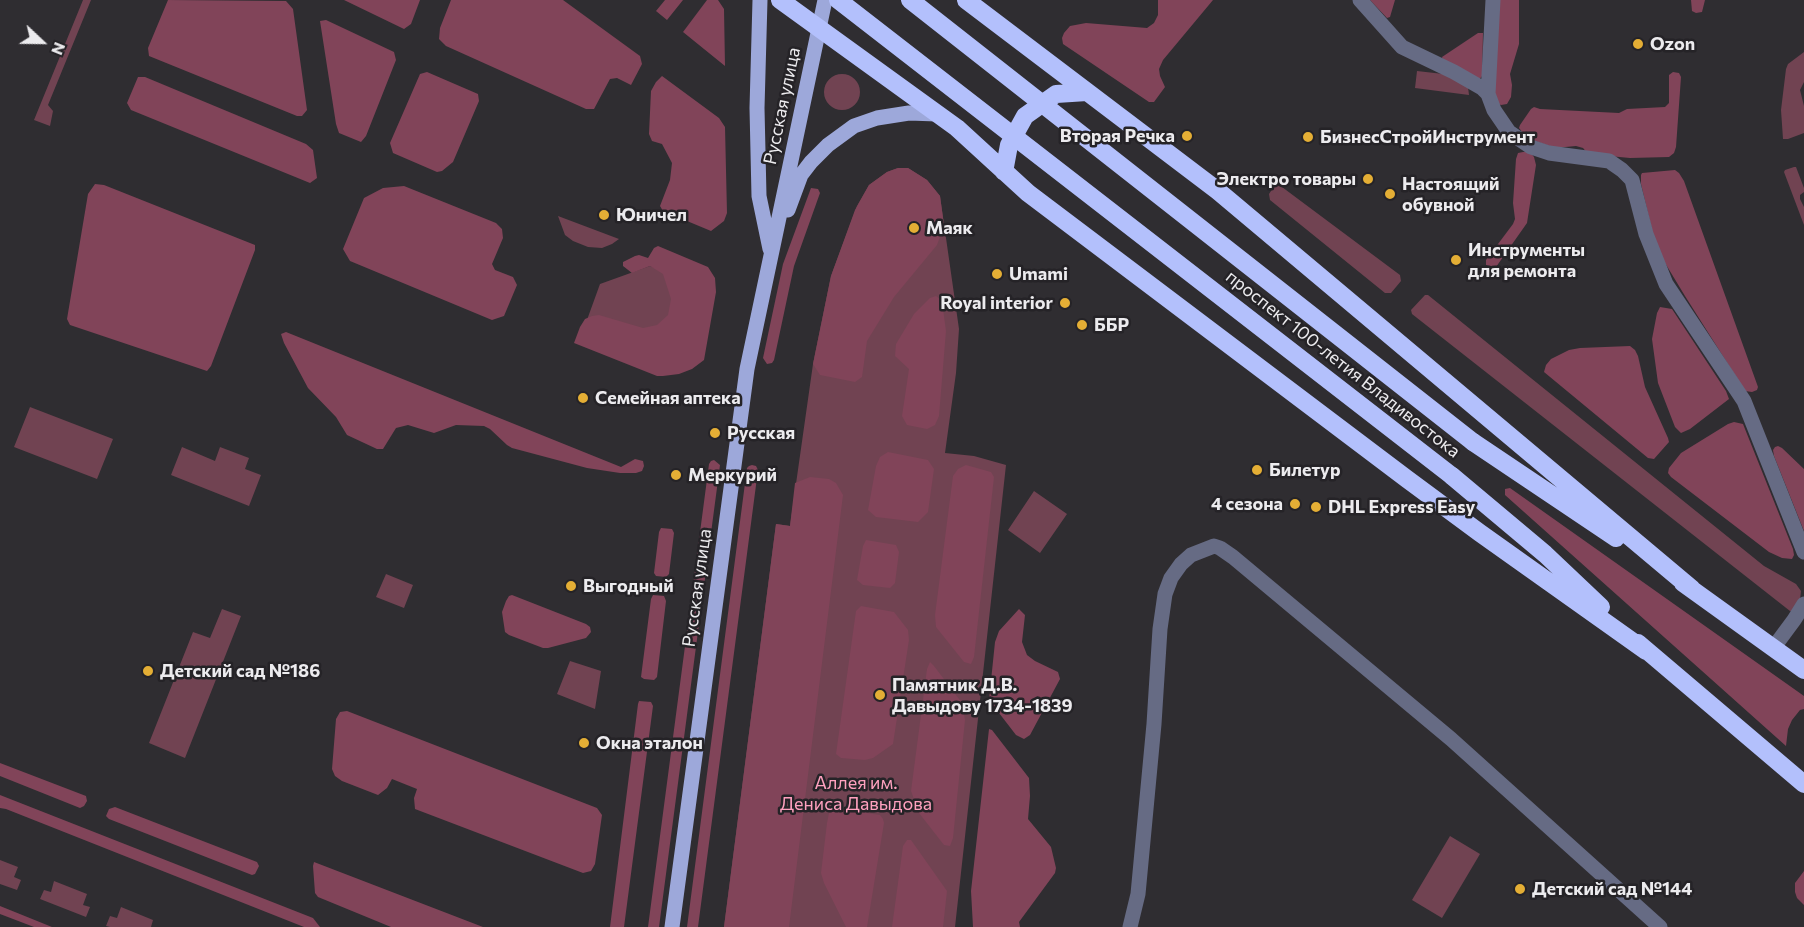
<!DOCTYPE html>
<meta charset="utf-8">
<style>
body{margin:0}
#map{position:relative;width:1804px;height:927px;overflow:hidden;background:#2f2d31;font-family:Commissioner,sans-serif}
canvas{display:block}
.north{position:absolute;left:12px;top:12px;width:60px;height:60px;-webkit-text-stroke:4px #252327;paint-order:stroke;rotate:112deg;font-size:16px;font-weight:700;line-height:24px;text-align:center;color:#ecebee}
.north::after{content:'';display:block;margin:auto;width:21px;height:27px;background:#ecebee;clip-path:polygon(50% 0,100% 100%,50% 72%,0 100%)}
</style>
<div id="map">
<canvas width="1804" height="927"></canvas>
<div class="north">N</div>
</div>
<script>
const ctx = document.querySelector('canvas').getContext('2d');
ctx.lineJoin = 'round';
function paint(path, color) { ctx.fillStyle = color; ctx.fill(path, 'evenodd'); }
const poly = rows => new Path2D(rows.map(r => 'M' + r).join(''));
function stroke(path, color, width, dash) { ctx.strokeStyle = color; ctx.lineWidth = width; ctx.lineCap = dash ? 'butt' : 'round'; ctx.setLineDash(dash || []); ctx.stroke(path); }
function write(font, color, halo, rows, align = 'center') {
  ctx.font = font + ' Commissioner,sans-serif'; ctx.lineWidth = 5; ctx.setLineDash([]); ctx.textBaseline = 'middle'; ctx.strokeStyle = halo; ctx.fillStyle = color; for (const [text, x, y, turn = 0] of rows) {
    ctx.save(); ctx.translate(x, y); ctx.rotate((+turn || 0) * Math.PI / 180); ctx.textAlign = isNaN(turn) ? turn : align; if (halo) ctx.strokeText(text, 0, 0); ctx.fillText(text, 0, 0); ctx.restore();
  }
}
const green = poly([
 [83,0,91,0,48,105,53,111,50,126,34,120],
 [1804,52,1804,82,1800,90,1804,106,1804,133,1788,139,1783,139,1781,110,1786,69,1788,64],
 [1417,71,1452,75,1468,87,1469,95,1415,88],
 '824 92a18 18 0 1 1 36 0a18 18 0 1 1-36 0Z',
 [1794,167,1796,167,1804,188,1804,192,1800,195,1800,199,1804,207,1804,225,1784,172,1785,170],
 [898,168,908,168,927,180,940,196,959,329,956,373,945,453,974,456,1006,465,955,927,724,927,776,524,790,526,813,364,831,276,857,206,869,185,887,172],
 [1275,185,1282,187,1400,275,1401,281,1391,293,1385,293,1270,200,1269,194],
 [558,216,619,239,612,244,602,248,588,247,573,241,565,235],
 [650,266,690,282,656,372,579,342,600,284],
 [1425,295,1428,295,1764,566,1796,584,1801,591,1800,600,1793,611,1790,611,1412,314,1411,310],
 [30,407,113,439,97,479,14,447],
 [182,447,215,461,220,447,249,458,245,469,261,475,249,506,171,475],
 [1034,491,1067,514,1040,553,1008,530],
 [386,574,413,585,404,608,376,597],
 [222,609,241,616,185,758,149,743,193,632,210,638],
 [570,661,601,671,595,709,557,694],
 [1450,836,1480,854,1442,918,1412,900],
 [0,860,18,867,14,877,21,880,17,890,0,884],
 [54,881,87,894,83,905,90,907,86,917,40,899,44,890,51,892],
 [121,907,153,920,151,927,110,927,106,926,110,916,117,918]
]);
const forest = poly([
 [168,0,286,1,293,9,307,110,302,116,297,116,149,56,148,48],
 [344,0,420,0,411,24,404,29],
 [451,0,563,0,640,56,642,64,631,85,617,78,610,79,594,109,586,109,446,46,439,39,440,28],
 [665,0,683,0,667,20,656,11],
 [707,0,718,0,724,9,725,66,683,32],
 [1158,0,1213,0,1163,60,1159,69,1160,76,1165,87,1154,102,1149,102,1063,44,1062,38,1064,33,1070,26,1086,23,1147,28,1154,23,1158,15],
 [1370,0,1395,0,1390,17,1387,18],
 [1497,0,1519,0,1519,44,1510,74,1512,85,1511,97,1507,104,1501,105,1496,103,1491,95],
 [1691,0,1705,0,1702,12,1696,13,1692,11],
 [326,20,394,52,396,60,366,136,361,142,339,133,336,124,320,21],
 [1478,33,1483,33,1482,76,1479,80,1443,61,1442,57],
 [427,72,478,94,479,101,453,162,442,171,437,172,393,153,390,143,420,74],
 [1673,72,1679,73,1681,77,1676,147,1674,153,1669,157,1630,158,1588,154,1583,148,1576,146,1555,148,1527,138,1519,128,1520,125,1531,109,1534,107,1540,109,1619,113,1627,109,1665,107,1669,103,1669,75],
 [662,76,719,118,725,127,727,213,724,221,711,231,663,211,660,206,670,180,672,163,662,144,652,141,649,134,651,91,656,82],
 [138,77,145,77,306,144,313,150,317,178,310,183,131,110,127,103],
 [1523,152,1530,152,1534,157,1536,165,1527,223,1496,267,1492,267,1486,265,1486,260,1513,224,1515,219,1513,203,1516,159,1518,153],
 [898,168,908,168,927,180,940,196,944,226,937,245,894,297,867,341,862,377,855,382,820,375,813,364,831,276,855,210,869,185,887,172],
 [1675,170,1679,173,1684,181,1758,387,1757,390,1752,392,1745,391,1685,296,1662,258,1653,234,1641,184,1641,175,1642,173],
 [95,184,104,185,255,245,255,250,211,366,207,371,70,325,67,319,88,194],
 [404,186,496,223,502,229,503,238,492,264,495,270,513,277,517,285,504,316,492,320,350,261,343,249,364,198,383,188],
 [811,188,818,189,820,193,794,266,774,360,772,363,767,364,763,358,783,264],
 [658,246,708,267,715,278,716,292,704,360,692,369,679,374,663,376,657,376,574,343,580,327,585,319,592,316,599,315,643,328,657,325,668,315,671,299,663,274,650,266,632,273,623,266,623,262,635,256,639,255,648,258,654,248],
 [936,296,942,301,946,331,939,416,935,425,927,429,907,425,902,416,909,369,895,356,896,344,914,314,930,298],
 [1660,307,1672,309,1726,391,1729,399,1690,429,1681,433,1675,427,1658,383,1652,339,1657,313],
 [286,332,621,467,635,459,643,461,644,466,642,471,636,473,620,473,587,468,512,448,507,445,490,429,484,426,456,425,434,433,408,425,396,428,383,449,377,449,347,435,336,417,308,388,284,343,281,334],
 [1630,346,1635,350,1638,356,1645,387,1668,438,1669,442,1654,459,1648,458,1544,372,1546,365,1551,359,1569,350,1580,348],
 [1734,422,1743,424,1793,549,1794,555,1792,559,1782,558,1769,552,1671,477,1668,473,1669,468,1681,453,1728,424],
 [1778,446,1782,448,1804,469,1804,531,1774,456,1773,450,1775,447],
 [888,452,928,460,934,469,928,512,918,522,876,517,868,510,876,466,880,457],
 [714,460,720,465,659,927,648,927,709,464,711,461],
 [752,465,756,466,758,470,698,927,687,927,747,468,749,466],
 [966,465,991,472,994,477,974,657,971,664,964,662,936,627,935,615,953,476,958,469],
 [810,477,829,479,836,483,843,495,789,927,724,927,776,524,790,526,795,483],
 [1510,488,1804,696,1804,709,1800,710,1792,720,1788,729,1786,746,1505,495,1505,489],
 [661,528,672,529,674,533,669,574,666,577,656,576,654,573,659,532],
 [866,540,896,545,899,552,895,583,890,588,863,585,857,580,863,546],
 [512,595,586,624,590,627,591,632,586,638,548,648,543,648,509,635,505,632,502,612,506,601,509,596],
 [653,595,664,596,666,601,657,677,654,680,644,679,641,677,651,599],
 [861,606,894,612,908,630,909,640,893,744,873,758,865,760,841,758,836,754,856,611],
 [1019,609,1025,615,1022,642,1027,655,1035,661,1058,672,1060,679,1030,735,1024,739,1016,735,989,700,995,642,999,631],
 [930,662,934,666,962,703,965,720,953,838,950,846,944,845,919,813,911,791,927,669],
 [639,701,651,702,653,706,624,927,610,927,638,704],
 [347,711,597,808,602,815,595,864,591,871,583,873,415,809,414,798,417,789,392,779,387,788,378,795,342,781,335,776,332,769,336,719,340,712],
 [989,729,992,730,1029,778,1030,796,1028,819,1051,847,1056,868,1055,873,1019,922,1020,927,973,927,971,891],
 [0,763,86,796,87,801,84,806,80,808,0,776],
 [0,795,313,918,320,927,304,927,6,809,0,808],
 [115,807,257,862,259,866,255,874,252,875,109,819,106,816,109,809],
 [836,808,880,815,883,819,884,823,867,927,846,927,824,883,821,873,827,823,829,813],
 [907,840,911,840,947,891,943,927,892,927,903,846],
 [314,862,483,927,391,927,318,897,315,893,313,866],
 [1804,871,1804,905,1797,898,1795,892,1795,883],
 [0,906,52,927,34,927,0,914]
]);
const minor = poly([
 [1360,0,1402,47,1454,72,1482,88,1488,94],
 [1493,0,1488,94,1494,110,1509,132,1531,147,1549,153,1609,161,1622,170,1632,180,1646,234,1666,284,1744,401,1804,552],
 [1774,647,1794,620,1804,604],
 [1130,927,1138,894,1154,724,1160,629,1165,594,1171,578,1181,564,1191,555,1214,546,1220,548,1233,557,1451,739,1660,927]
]);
const major = poly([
 [760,0,757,108,759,196,770,249],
 [788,210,801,175,811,162,828,145,854,126,877,118,909,113,937,114],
 [672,927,747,369,825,0]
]);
const highway = poly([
 [780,0,957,128,1028,193,1407,479,1480,533,1646,651],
 [966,0,1218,191,1692,589],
 [1004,172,1009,145,1025,116,1056,94,1087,92],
 [1473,442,1616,538],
 [1452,476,1545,554,1601,607],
 [1683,583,1804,670],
 [1638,643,1804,784]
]);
const highwayBridge = poly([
 [838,0,1452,476],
 [910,0,1473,442]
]);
const markers = [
 [1638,44,6,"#e4ae35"],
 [1187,136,6,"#e4ae35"],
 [1308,137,6,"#e4ae35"],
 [1368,179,6,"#e4ae35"],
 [1390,194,6,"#e4ae35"],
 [604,215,6,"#e4ae35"],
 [914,228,6,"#e4ae35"],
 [1456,260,6,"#e4ae35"],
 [997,274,6,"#e4ae35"],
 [1065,303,6,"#e4ae35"],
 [1082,325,6,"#e4ae35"],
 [583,398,6,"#e4ae35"],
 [715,433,6,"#e4ae35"],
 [1257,470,6,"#e4ae35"],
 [676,475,6,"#e4ae35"],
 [1295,504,6,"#e4ae35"],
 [1316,507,6,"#e4ae35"],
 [571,586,6,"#e4ae35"],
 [148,671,6,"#e4ae35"],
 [880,695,6,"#e4ae35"],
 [584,743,6,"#e4ae35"],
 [1520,889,6,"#e4ae35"]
];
const poiNames = [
 ["Ozon",1650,44],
 ["Вторая Речка",1175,136,"right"],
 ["БизнесСтройИнструмент",1320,137],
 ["Электро товары",1356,179,"right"],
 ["Настоящий",1402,184],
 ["обувной",1402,205],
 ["Юничел",616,215],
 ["Маяк",926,228],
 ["Инструменты",1468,250],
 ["для ремонта",1468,271],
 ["Umami",1009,274],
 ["Royal interior",1053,303,"right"],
 ["ББР",1094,325],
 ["Семейная аптека",595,398],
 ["Русская",727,433],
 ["Билетур",1269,470],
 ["Меркурий",688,475],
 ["4 сезона",1283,504,"right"],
 ["DHL Express Easy",1328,507],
 ["Выгодный",583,586],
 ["Детский сад №186",160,671],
 ["Памятник Д.В.",892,685],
 ["Давыдову 1734-1839",892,706],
 ["Окна эталон",596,743],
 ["Детский сад №144",1532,889]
];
const streetNames = [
 ["Русская улица",782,106,-78],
 ["проспект 100-летия Владивостока",1343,364,38],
 ["Русская улица",697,588,-82]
];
const parkNames = [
 ["Аллея им.",856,783],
 ["Дениса Давыдова",856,804]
];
paint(green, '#714352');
paint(forest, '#814459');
stroke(minor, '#666b84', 15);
stroke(major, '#9da8da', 15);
stroke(highway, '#b3c0fc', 18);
stroke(highwayBridge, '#b3c0fc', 18);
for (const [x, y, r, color] of markers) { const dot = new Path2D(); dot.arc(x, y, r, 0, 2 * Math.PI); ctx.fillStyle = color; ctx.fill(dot); stroke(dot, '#252327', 2); }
write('bold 18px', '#ecebee', '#252327', poiNames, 'left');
write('18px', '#ecebee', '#252327', streetNames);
write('18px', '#ffa1bf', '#252327', parkNames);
</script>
